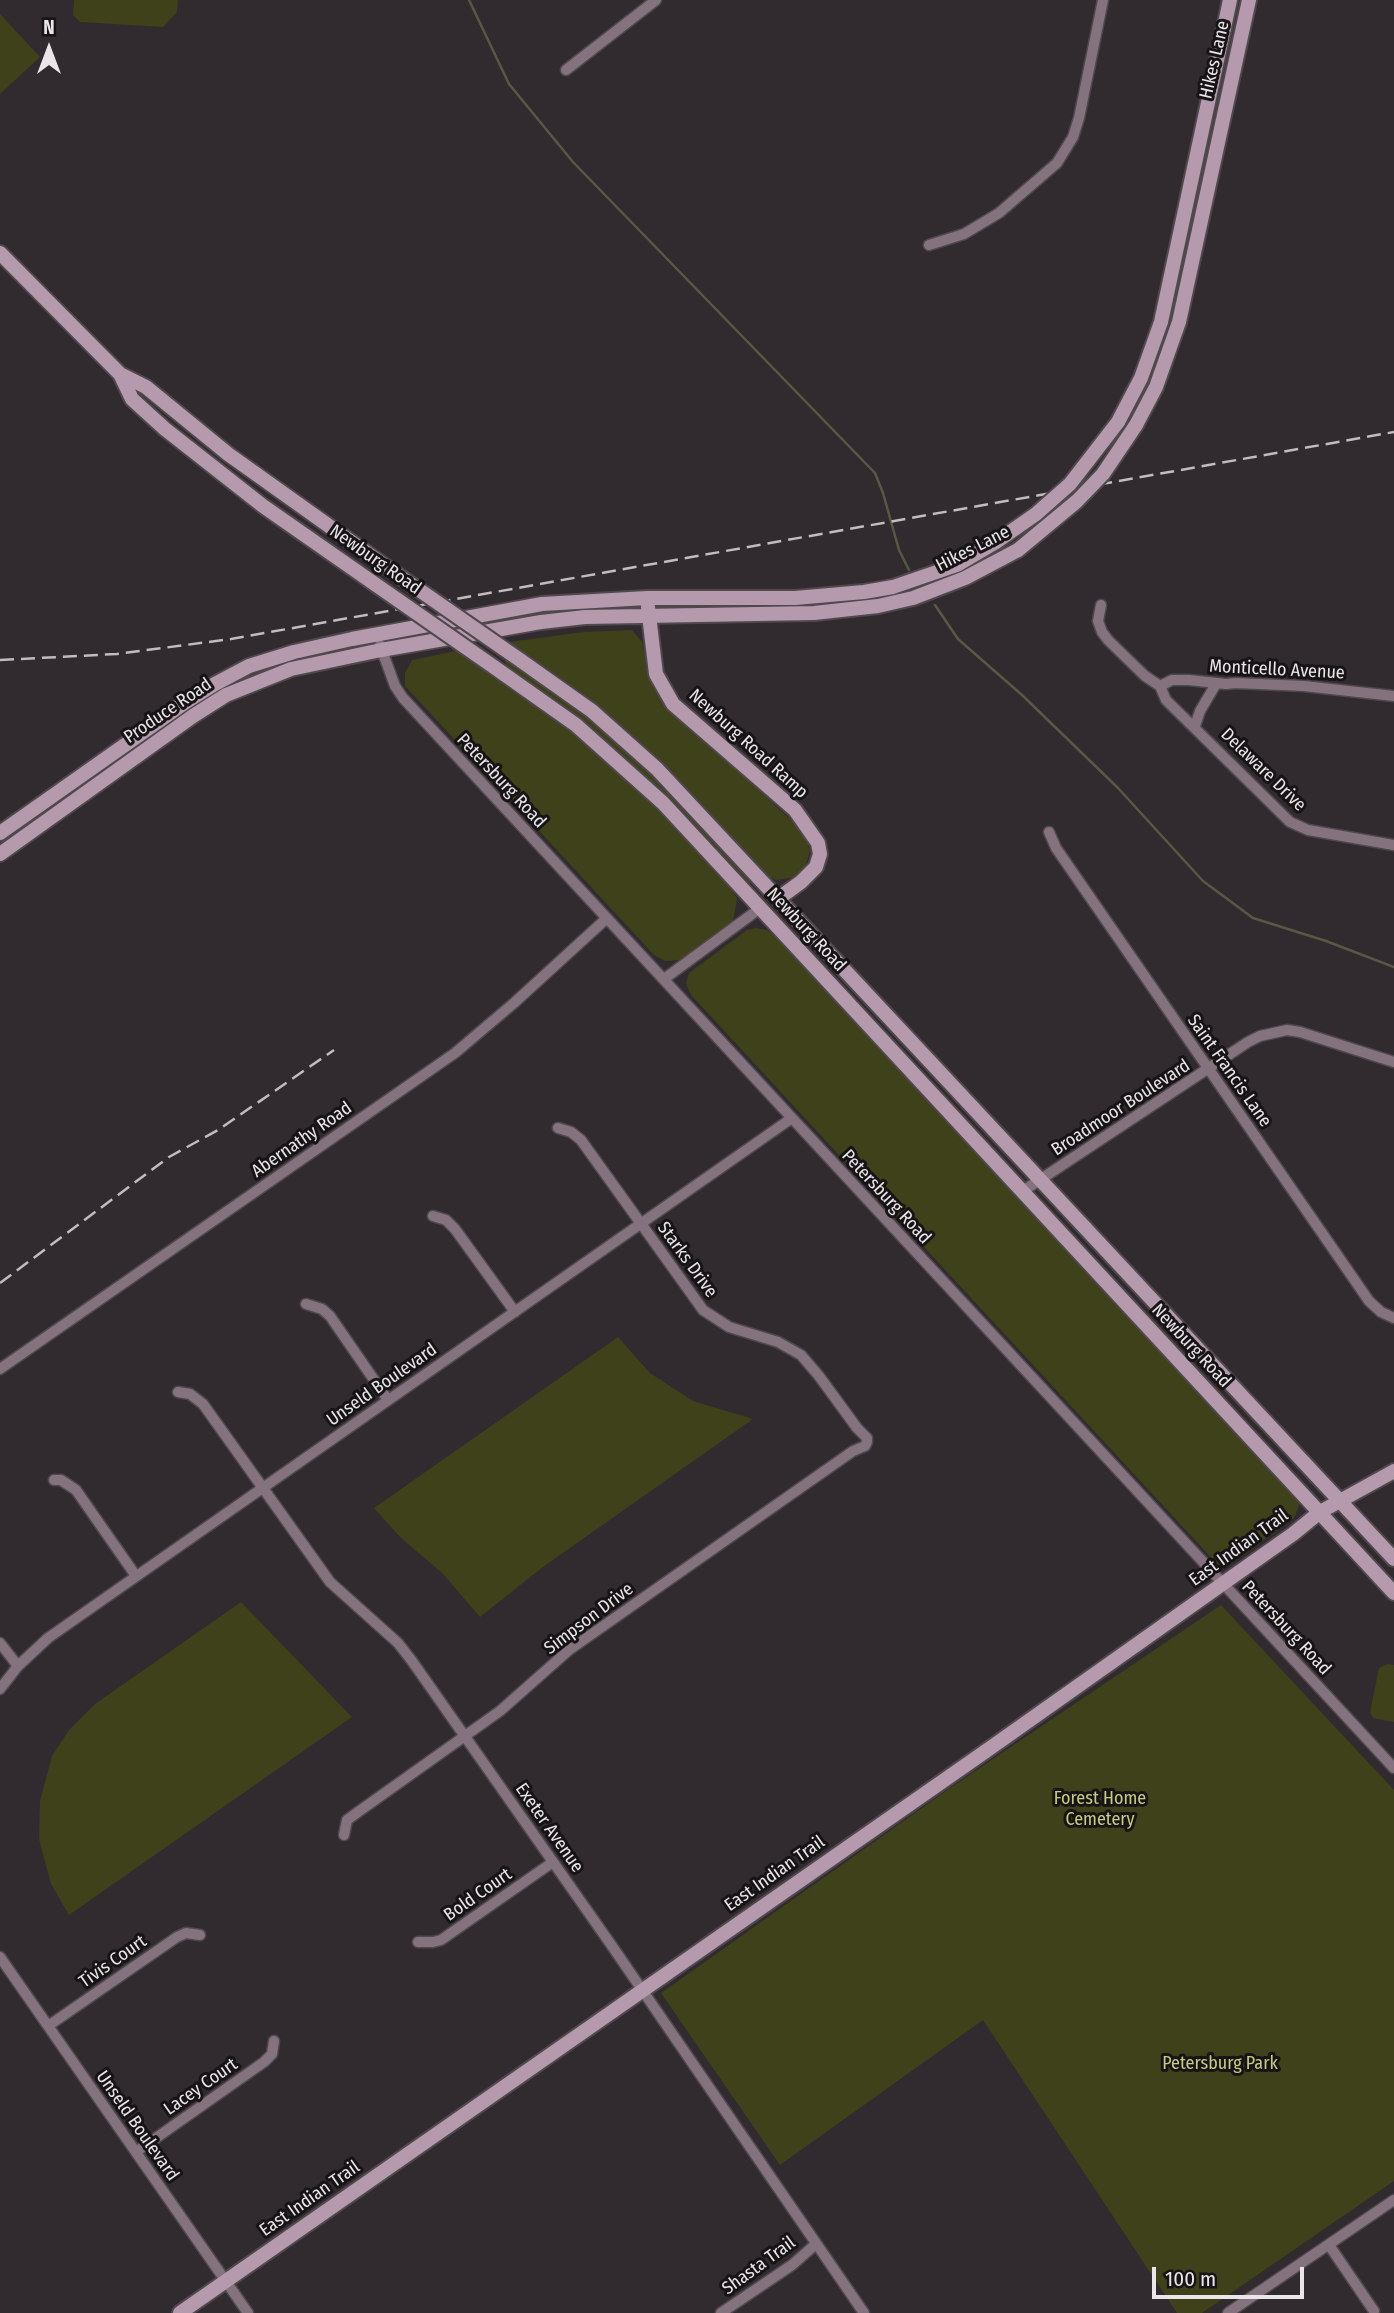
<!DOCTYPE html>
<style>
body{margin:0}
#map{position:relative;width:1394px;height:2313px;overflow:hidden;background:#312a2f;font-family:"Fira Sans Condensed",sans-serif}
canvas{display:block}
.north{position:absolute;left:14px;top:14px;width:70px;height:70px;-webkit-text-stroke:5px #171416;paint-order:stroke;rotate:0deg;font-size:19px;font-weight:700;line-height:28px;text-align:center;color:#eae5e8}
.north::after{content:'';display:block;margin:auto;width:24px;height:32px;background:#eae5e8;clip-path:polygon(50% 0,100% 100%,50% 72%,0 100%)}
.scale{position:absolute;left:1152px;top:2267px;width:152px;height:32px;box-sizing:border-box;border:4px solid #eae5e8;border-top:0;padding-left:9px;font-size:21px;line-height:24px;white-space:nowrap;color:#eae5e8;-webkit-text-stroke:5px #171416;paint-order:stroke}
</style>
<div id="map">
<canvas width="1394" height="2313"></canvas>
<div class="north">N</div>
<div class="scale">100 m</div>
</div>
<script>
const ctx = document.querySelector('canvas').getContext('2d');
ctx.lineJoin = 'round';
function paint(path, color) { ctx.fillStyle = color; ctx.fill(path, 'evenodd'); }
const poly = rows => new Path2D(rows.map(r => 'M' + r).join(''));
function stroke(path, color, width, dash) { ctx.strokeStyle = color; ctx.lineWidth = width; ctx.lineCap = dash ? 'butt' : 'round'; ctx.setLineDash(dash || []); ctx.stroke(path); }
function write(font, color, halo, rows, align = 'center') {
  ctx.font = font + ' "Fira Sans Condensed",sans-serif'; ctx.lineWidth = 6; ctx.setLineDash([]); ctx.textBaseline = 'middle'; ctx.strokeStyle = halo; ctx.fillStyle = color; for (const [text, x, y, turn = 0] of rows) {
    ctx.save(); ctx.translate(x, y); ctx.rotate((+turn || 0) * Math.PI / 180); ctx.textAlign = isNaN(turn) ? turn : align; if (halo) ctx.strokeText(text, 0, 0); ctx.fillText(text, 0, 0); ctx.restore();
  }
}
const green = poly([
 [74,0,178,0,178,2,177,12,163,27,80,22,73,15],
 [0,14,40,57,0,94],
 [632,630,642,642,650,677,665,703,805,833,810,851,805,868,796,877,776,880,761,872,685,791,582,693,509,642,584,632],
 [456,651,549,715,593,748,628,779,730,886,737,899,733,921,680,960,665,961,654,955,405,686,405,673,412,660],
 [505,660,561,696,605,730,680,802,753,880,746,886,567,712,506,666],
 [756,928,767,930,777,937,1273,1471,1300,1503,1294,1518,1229,1565,1218,1565,691,995,686,984,689,973,747,930],
 [618,1337,650,1373,693,1401,753,1419,543,1567,480,1617,443,1574,400,1537,374,1508],
 [241,1602,352,1717,69,1915,51,1884,39,1839,40,1801,52,1756,69,1730,95,1704],
 [1221,1605,1394,1790,1394,2181,1202,2313,1177,2313,983,2020,780,2165,661,1993,953,1786],
 [1387,1664,1394,1665,1394,1722,1373,1718,1370,1712,1379,1668]
]);
const stream = poly([
 [469,0,509,84,573,162,875,473,883,493,899,550,909,570],
 [935,605,958,639,1022,695,1118,788,1203,881,1253,918,1326,941,1394,967]
]);
const street = poly([
 [566,70,656,0],
 [929,245,964,234,999,213,1057,163,1073,137,1079,118,1103,0],
 [1101,605,1098,621,1102,632,1108,640,1145,676,1160,686,1166,700,1290,822,1308,830,1394,845],
 [380,645,395,686,403,698,1394,1768],
 [1160,686,1172,680,1189,680,1226,684,1236,683,1304,686,1394,696],
 [1195,726,1200,711,1216,684],
 [1049,832,1056,848,1369,1301,1381,1312,1394,1318],
 [664,979,759,909],
 [1023,1191,1248,1042,1260,1036,1287,1030,1300,1032,1394,1062],
 [433,1216,446,1220,455,1229,515,1312],
 [306,1304,322,1309,330,1316,388,1400],
 [0,1369,455,1053,514,1003,607,918],
 [178,1392,190,1394,203,1404,330,1582,398,1643,412,1661,612,1946,864,2313],
 [54,1480,61,1480,76,1490,136,1576],
 [0,1643,18,1666],
 [0,1689,18,1666,48,1638,792,1118],
 [344,1835,347,1820,358,1812,500,1711,569,1650,853,1451,865,1446,867,1442,867,1438,857,1428,819,1376,801,1355,778,1342,729,1327,703,1310,581,1140,571,1132,558,1128],
 [418,1942,433,1942,441,1940,553,1862],
 [0,1957,248,2313],
 [48,2026,177,1937,186,1933,200,1935],
 [136,2152,264,2062,272,2054,274,2041],
 [1329,2245,1374,2311],
 [721,2313,792,2265,816,2244],
 [1228,2313,1394,2200]
]);
const secondary = poly([
 [0,253,120,374,132,399,165,429,263,506,372,582],
 [120,374,146,387,228,454,402,578],
 [1118,422,1141,378,1161,322,1230,0],
 [1136,425,1156,387,1179,322,1249,0],
 [648,607,656,674,673,704,795,810,818,843,820,854,816,867,801,882,779,898],
 [520,660,592,711,657,769,1394,1559],
 [494,667,576,725,663,803,1394,1593],
 [0,833,186,702,215,684,249,666,294,652,352,639,542,604,647,598,795,598,864,592,893,587,957,565,996,542],
 [0,854,193,716,226,695,291,669,381,650,541,622,585,617,814,613,878,606,913,598,965,578,1018,550],
 [180,2313,986,1751,1293,1534,1320,1512,1394,1471]
]);
const rail = poly([
 [0,660,117,654,231,639,1394,432],
 [0,1283,169,1157,218,1130,334,1050]
]);
const secondaryBridge = poly([
 [996,542,1036,514,1070,484,1118,422],
 [1018,550,1077,501,1103,474,1136,425],
 [402,578,520,660],
 [372,582,494,667]
]);
const streetNames = [
 ["Hikes Lane",1215,60,-77],
 ["Hikes Lane",973,549,-27],
 ["Newburg Road",375,560,35],
 ["Monticello Avenue",1277,670,3],
 ["Produce Road",168,711,-34],
 ["Newburg Road Ramp",748,744,42],
 ["Delaware Drive",1263,770,44],
 ["Petersburg Road",501,781,47],
 ["Newburg Road",806,930,47],
 ["Saint Francis Lane",1229,1071,55],
 ["Broadmoor Boulevard",1121,1108,-33],
 ["Abernathy Road",302,1140,-35],
 ["Petersburg Road",886,1197,47],
 ["Starks Drive",687,1260,54],
 ["Newburg Road",1191,1346,47],
 ["Unseld Boulevard",382,1385,-35],
 ["East Indian Trail",1239,1548,-36],
 ["Simpson Drive",589,1619,-37],
 ["Petersburg Road",1286,1628,47],
 ["Exeter Avenue",549,1828,55],
 ["East Indian Trail",775,1874,-35],
 ["Bold Court",478,1895,-35],
 ["Tivis Court",113,1962,-35],
 ["Lacey Court",201,2087,-35],
 ["Unseld Boulevard",137,2126,55],
 ["East Indian Trail",310,2199,-35],
 ["Shasta Trail",759,2266,-36]
];
const parkNames = [
 ["Forest Home",1100,1799],
 ["Cemetery",1100,1820],
 ["Petersburg Park",1220,2064]
];
paint(green, '#3f411b');
stroke(stream, '#585846', 2.5);
stroke(street, '#4f484d', 13);
stroke(secondary, '#4f484d', 18);
stroke(street, '#84727e', 10);
stroke(secondary, '#b599ad', 14);
stroke(rail, '#c1bcbf', 2.5, [14, 7]);
stroke(secondaryBridge, '#4f484d', 18, []);
stroke(secondaryBridge, '#b599ad', 14);
write('18px', '#eae5e8', '#171416', streetNames);
write('18px', '#c7cb83', '#171416', parkNames);
</script>
